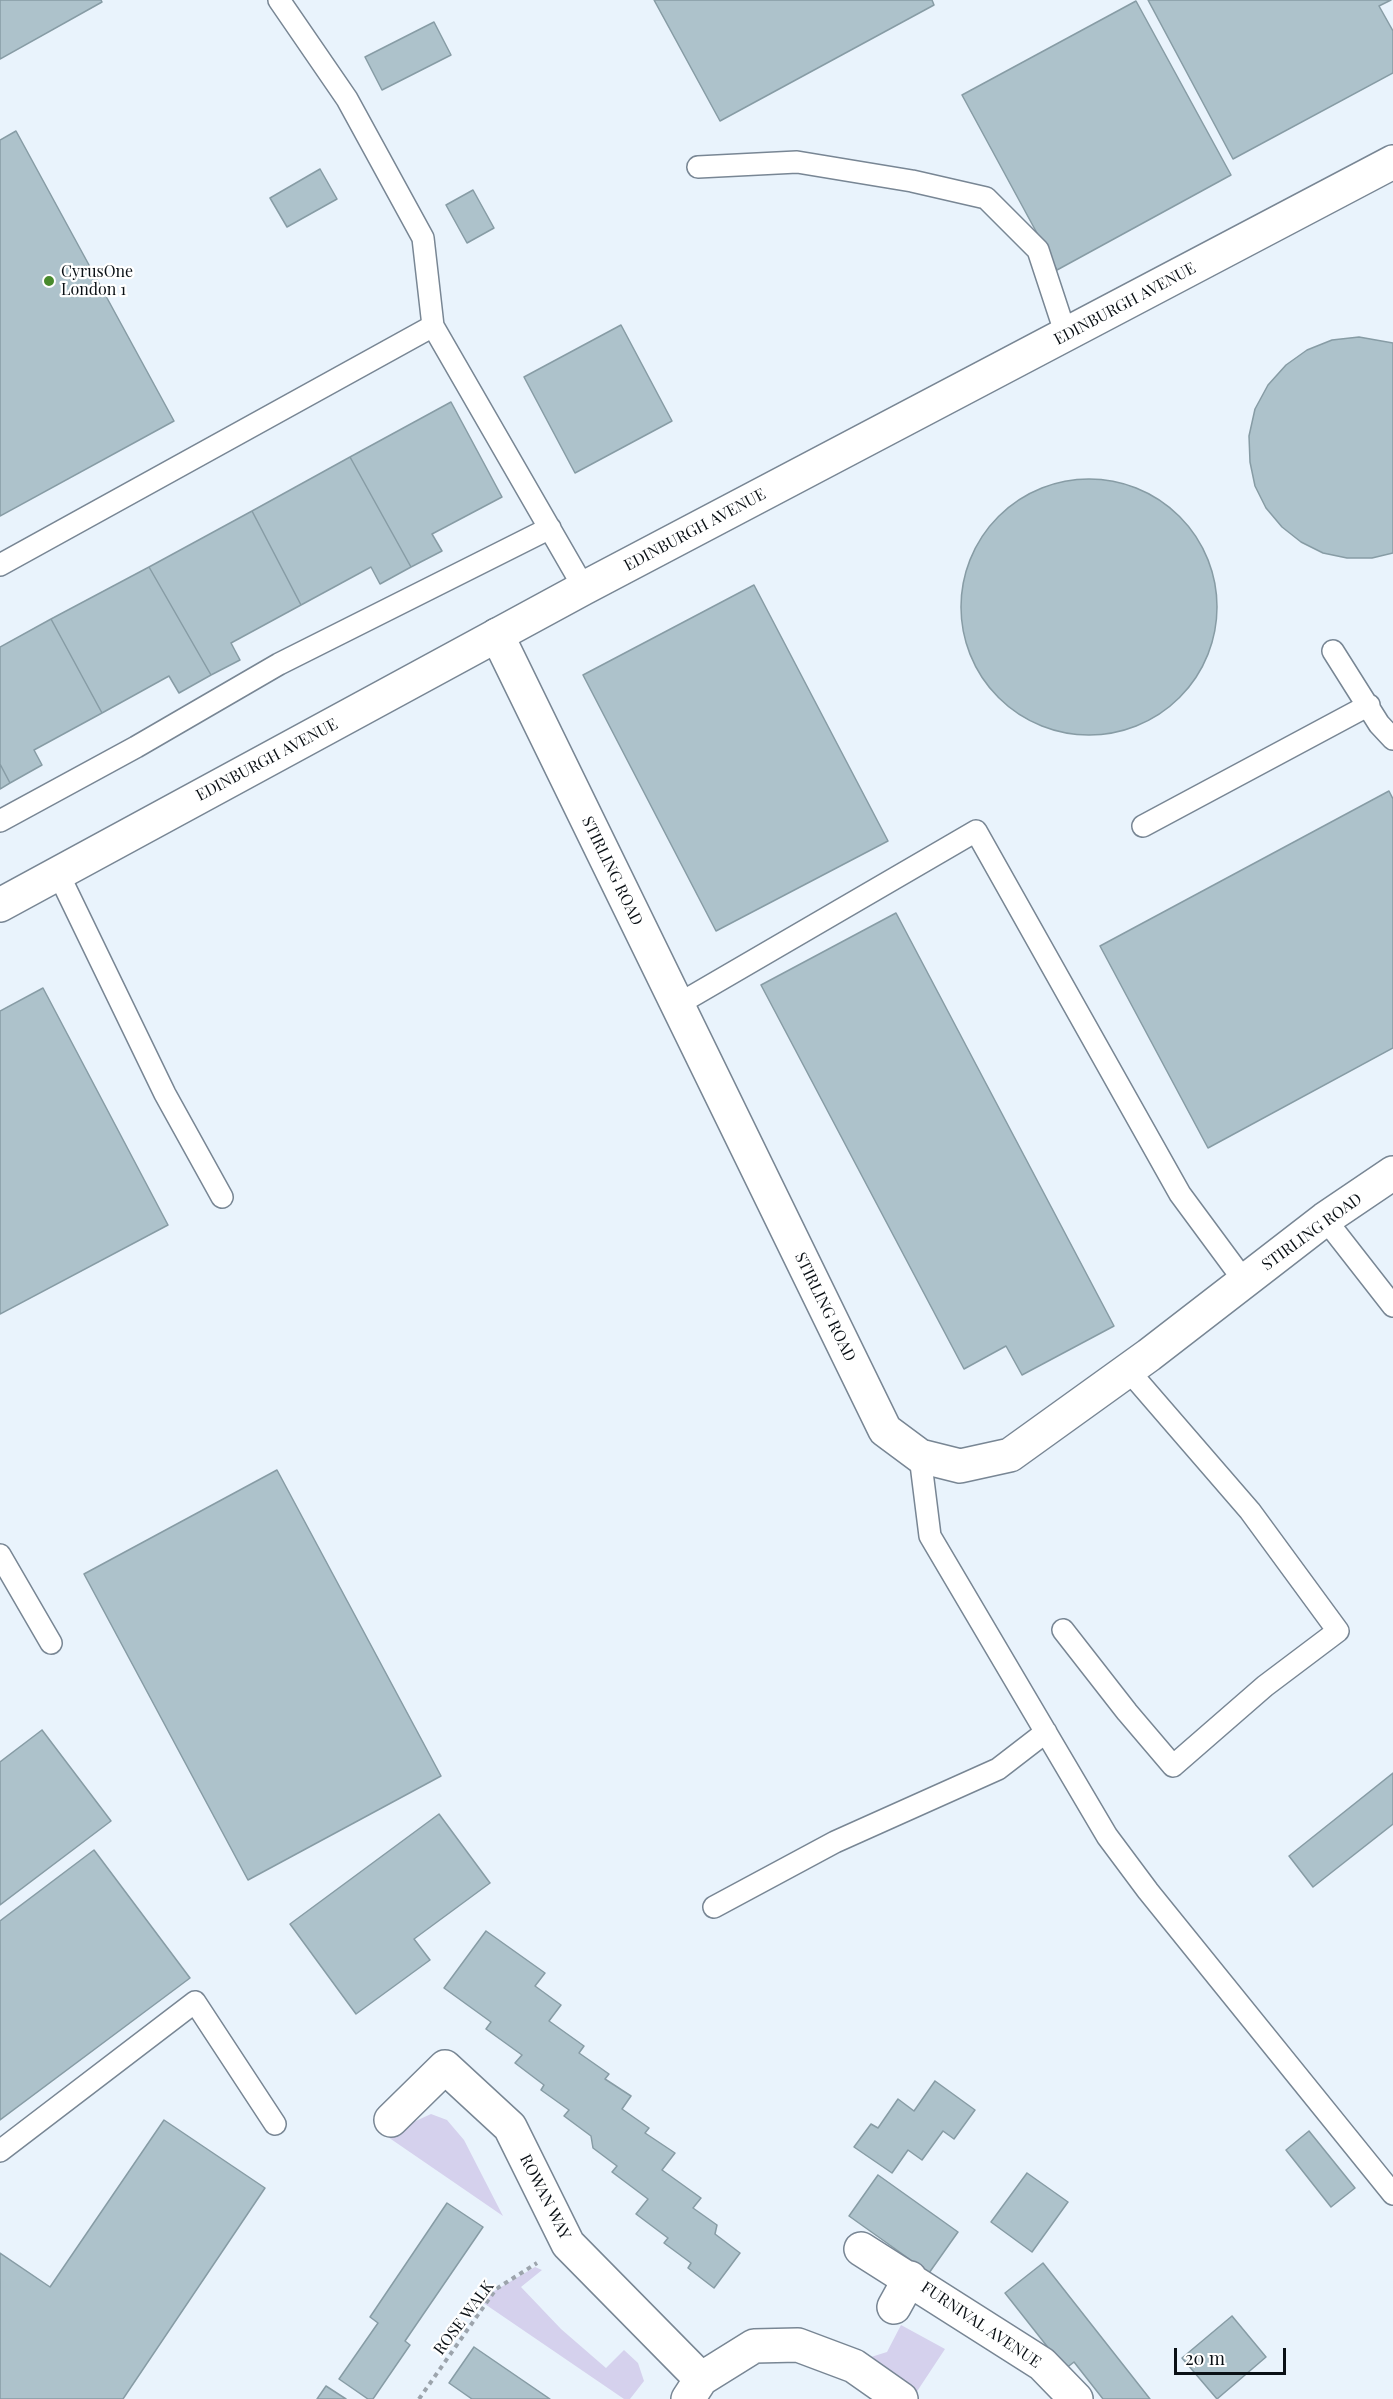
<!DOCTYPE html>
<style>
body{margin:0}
#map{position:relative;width:1393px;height:2399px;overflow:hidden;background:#e9f3fc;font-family:"Playfair Display",serif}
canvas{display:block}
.scale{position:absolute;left:1174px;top:2348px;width:112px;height:27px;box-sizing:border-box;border:3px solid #0a1015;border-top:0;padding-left:8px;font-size:18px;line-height:21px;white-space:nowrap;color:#0a1015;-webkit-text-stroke:4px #fff;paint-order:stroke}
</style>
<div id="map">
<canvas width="1393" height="2399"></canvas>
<div class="scale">20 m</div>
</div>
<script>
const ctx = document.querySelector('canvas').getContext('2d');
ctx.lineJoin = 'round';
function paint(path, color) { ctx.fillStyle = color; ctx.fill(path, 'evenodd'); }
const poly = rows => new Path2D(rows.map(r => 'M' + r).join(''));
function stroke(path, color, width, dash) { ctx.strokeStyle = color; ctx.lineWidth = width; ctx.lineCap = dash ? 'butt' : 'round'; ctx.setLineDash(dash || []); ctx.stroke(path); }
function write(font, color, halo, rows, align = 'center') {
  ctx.font = font + ' "Playfair Display",serif'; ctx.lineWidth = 4.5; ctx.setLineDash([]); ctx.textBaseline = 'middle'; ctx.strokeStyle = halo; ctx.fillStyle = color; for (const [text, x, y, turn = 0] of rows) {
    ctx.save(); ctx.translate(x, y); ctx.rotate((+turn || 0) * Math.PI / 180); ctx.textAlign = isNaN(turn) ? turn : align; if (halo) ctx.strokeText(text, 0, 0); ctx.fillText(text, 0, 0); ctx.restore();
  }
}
const green = poly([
 [431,2114,447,2120,464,2140,503,2216,385,2135],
 [535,2267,542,2270,521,2287,561,2329,606,2368,624,2350,638,2363,644,2381,630,2399,624,2399,479,2300],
 [901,2325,945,2349,912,2399,858,2361,887,2352]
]);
const building = poly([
 [0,0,101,0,102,2,0,59,0,0],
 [654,0,932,0,934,5,720,121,654,0],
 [1148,0,1391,0,1379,6,1393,31,1393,73,1233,159,1148,0],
 [1136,1,1231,175,1057,270,962,95,1136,1],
 [434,22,451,55,382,90,365,57,434,22],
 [16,131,174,421,0,516,0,140,16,131],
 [320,169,337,199,287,227,270,198,320,169],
 [473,190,494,228,467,243,446,205,473,190],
 [621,325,672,421,575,473,524,377,621,325],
 [1359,337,1393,343,1393,553,1372,558,1347,558,1323,553,1301,542,1282,527,1266,508,1255,486,1250,462,1249,436,1255,409,1268,385,1286,365,1307,350,1332,340,1359,337],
 [451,402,502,497,432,534,442,551,411,567,350,457,451,402],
 [350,457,411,567,380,584,371,567,301,605,252,511,350,457],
 '961 607a128 128 0 1 1 256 0a128 128 0 1 1-256 0Z',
 [252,511,301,605,231,643,240,660,211,675,149,567,252,511],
 [149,567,211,675,179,693,169,676,102,713,51,619,149,567],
 [754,585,888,841,716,931,583,675,754,585],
 [51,619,102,713,34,750,42,765,10,783,0,764,0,647,51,619],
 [0,764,10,783,0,789,0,764],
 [1389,791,1393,799,1393,1048,1208,1148,1100,946,1389,791],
 [896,913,1114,1326,1022,1375,1006,1346,964,1369,761,985,896,913],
 [43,988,168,1225,0,1314,0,1011,43,988],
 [277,1470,441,1776,248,1880,84,1574,277,1470],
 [42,1730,111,1821,0,1905,0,1762,42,1730],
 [1393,1773,1393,1824,1313,1887,1289,1856,1393,1773],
 [439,1814,490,1883,414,1939,430,1960,356,2014,290,1924,439,1814],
 [94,1850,190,1978,0,2120,0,1921,94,1850],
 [486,1931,545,1973,535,1986,561,2005,549,2021,584,2046,579,2053,609,2074,605,2079,631,2096,622,2109,649,2128,645,2133,675,2153,662,2170,701,2198,693,2208,717,2225,715,2234,740,2253,714,2288,688,2268,691,2263,664,2243,668,2238,636,2214,648,2199,612,2172,617,2166,593,2148,591,2136,564,2116,569,2110,541,2090,544,2085,515,2063,522,2055,486,2029,491,2022,444,1988,486,1931],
 [935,2081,975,2110,954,2139,943,2131,922,2160,908,2150,892,2173,854,2147,871,2124,878,2128,898,2099,914,2111,935,2081],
 [164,2120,265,2188,123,2399,0,2399,0,2253,50,2287,164,2120],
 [1309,2131,1355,2188,1331,2207,1286,2150,1309,2131],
 [1027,2173,1068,2202,1032,2252,991,2222,1027,2173],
 [878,2175,958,2232,929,2273,849,2216,878,2175],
 [447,2203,483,2227,405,2341,410,2345,373,2399,368,2399,339,2379,378,2323,370,2317,447,2203],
 [1043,2263,1150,2399,1103,2399,1074,2362,1065,2369,1005,2293,1043,2263],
 [1232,2316,1266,2357,1217,2399,1182,2358,1232,2316],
 [474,2347,550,2399,472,2399,449,2383,474,2347],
 [326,2386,346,2399,317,2399,326,2386]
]);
const path = poly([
 [419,2399,496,2289,537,2263]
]);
const service = poly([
 [279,0,347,99,423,238,433,326],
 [698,167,797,162,912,181,986,198,1038,250,1066,335],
 [0,565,433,326,584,588],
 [1333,651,1379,724,1393,739],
 [0,821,136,747,279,664,550,528],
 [1143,826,1369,705],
 [58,873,165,1094,222,1197],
 [677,1005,976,831,1180,1194,1245,1282],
 [1325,1219,1393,1306],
 [920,1456,930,1536,1107,1836,1148,1891,1393,2194],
 [0,1555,51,1643],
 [1063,1630,1127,1712,1173,1766,1265,1686,1338,1631,1250,1511,1128,1370],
 [714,1907,835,1842,998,1769,1046,1732],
 [0,2151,195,2002,275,2124]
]);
const minor = poly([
 [497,635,885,1430,920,1456,960,1466,1010,1455,1149,1355,1325,1219,1393,1173],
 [391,2120,445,2067,510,2127,568,2244,701,2379],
 [861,2249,1042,2364,1076,2399],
 [894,2307,910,2278],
 [688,2399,701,2379,754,2346,798,2345,854,2366,901,2399]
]);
const tertiary = poly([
 [0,905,584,588,1393,162]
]);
const markers = [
 [49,281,6,"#488a2c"]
];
const poiNames = [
 ["CyrusOne",61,272],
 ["London 1",61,290]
];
const streetNames = [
 ["EDINBURGH AVENUE",1125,304,-28],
 ["EDINBURGH AVENUE",695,530,-28],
 ["EDINBURGH AVENUE",267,760,-28],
 ["STIRLING ROAD",612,871,64],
 ["STIRLING ROAD",1312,1232,-36],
 ["STIRLING ROAD",825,1307,64],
 ["ROWAN WAY",545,2197,63],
 ["ROSE WALK",464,2318,-53],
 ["FURNIVAL AVENUE",981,2325,34]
];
paint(green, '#d5d1ed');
paint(building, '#adc2cb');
stroke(building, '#879ca5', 1.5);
stroke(service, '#788694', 24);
stroke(minor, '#788694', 36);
stroke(tertiary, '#788694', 36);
stroke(path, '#9ca4ac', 4, [4.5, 4.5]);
stroke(service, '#fff', 21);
stroke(minor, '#fff', 33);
stroke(tertiary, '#fff', 33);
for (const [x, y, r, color] of markers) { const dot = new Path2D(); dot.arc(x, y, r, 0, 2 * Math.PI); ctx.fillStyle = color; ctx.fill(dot); stroke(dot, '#fff', 2); }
write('16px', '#0a1015', '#fff', poiNames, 'left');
write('16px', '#0a1015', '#fff', streetNames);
</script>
